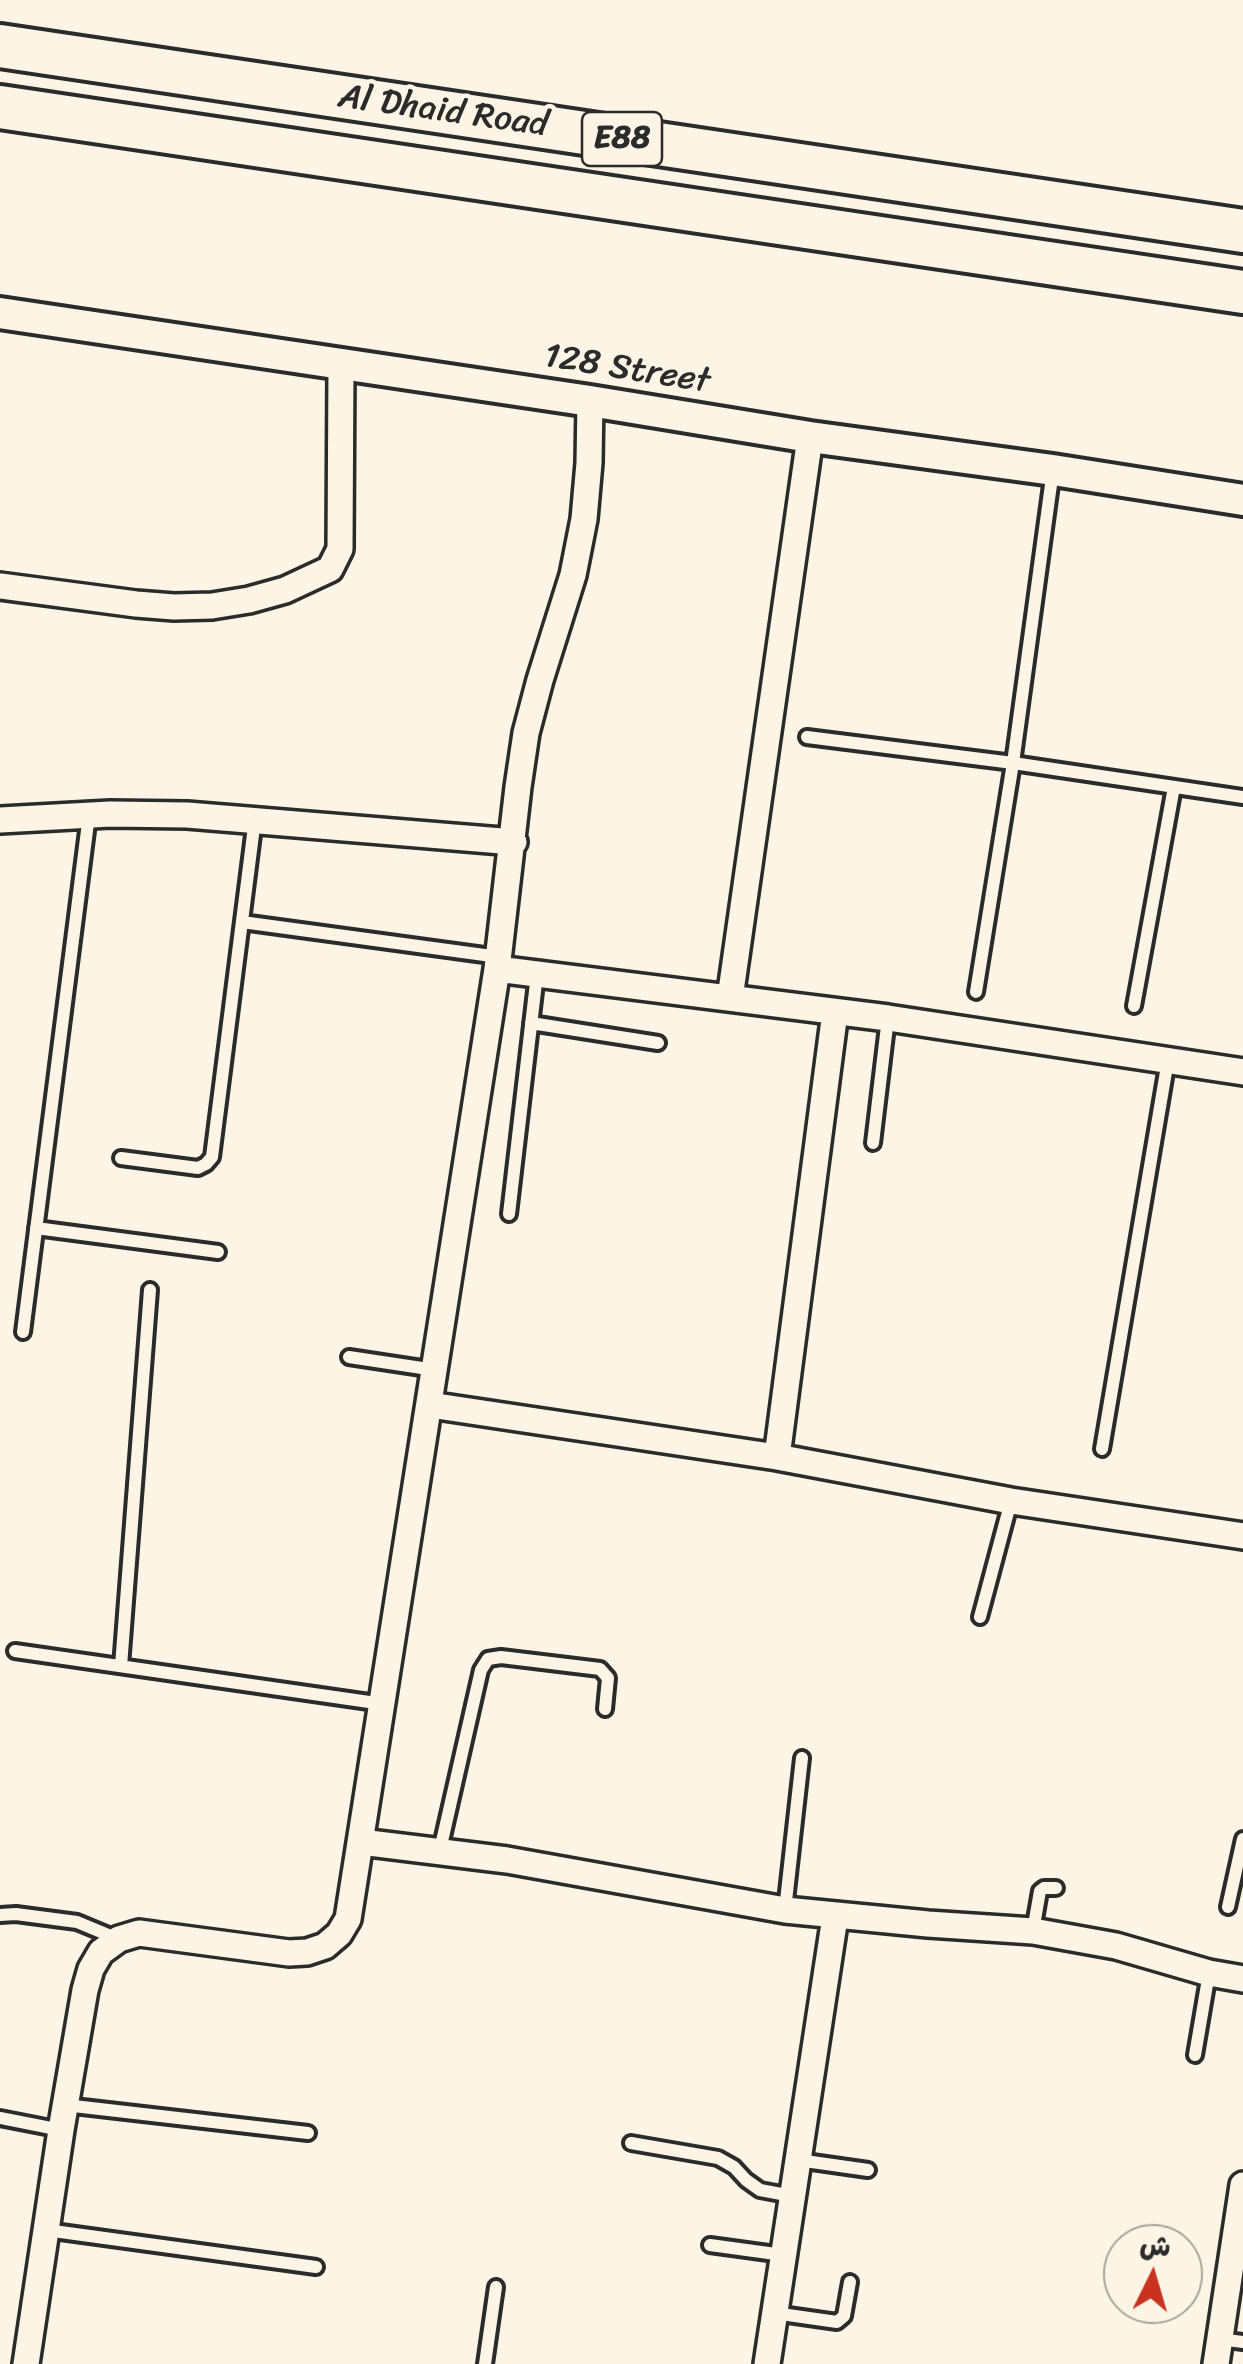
<!DOCTYPE html>
<meta charset="utf-8">
<style>
body{margin:0}
#map{position:relative;width:1243px;height:2364px;overflow:hidden;background:#fcf5e5;font-family:Sriracha,"Playpen Sans Arabic",sans-serif}
canvas{display:block}
.north{position:absolute;left:1103px;top:2224px;width:100px;height:100px;box-sizing:border-box;background:#fcf5e5;border:2px solid #a8a49b;border-radius:50%;rotate:5deg;font-size:28px;font-weight:700;line-height:40px;text-align:center;color:#2b2b2b}
.north::after{content:'';display:block;margin:auto;width:35px;height:45px;background:#c8321e;clip-path:polygon(50% 0,100% 100%,50% 72%,0 100%)}
</style>
<div id="map">
<canvas width="1243" height="2364"></canvas>
<div class="north">ش</div>
</div>
<script>
const ctx = document.querySelector('canvas').getContext('2d');
ctx.lineJoin = 'round';
const poly = rows => new Path2D(rows.map(r => 'M' + r).join(''));
function stroke(path, color, width, dash) { ctx.strokeStyle = color; ctx.lineWidth = width; ctx.lineCap = dash ? 'butt' : 'round'; ctx.setLineDash(dash || []); ctx.stroke(path); }
function write(font, color, halo, rows, align = 'center') {
  ctx.font = font + ' Sriracha,sans-serif'; ctx.lineWidth = 9; ctx.setLineDash([]); ctx.textBaseline = 'middle'; ctx.strokeStyle = halo; ctx.fillStyle = color; for (const [text, x, y, turn = 0] of rows) {
    ctx.save(); ctx.translate(x, y); ctx.rotate((+turn || 0) * Math.PI / 180); ctx.textAlign = isNaN(turn) ? turn : align; if (halo) ctx.strokeText(text, 0, 0); ctx.fillText(text, 0, 0); ctx.restore();
  }
}
const service = poly([
 [807,737,1013,763,1243,797],
 [242,922,499,957],
 [976,992,1013,763,1053,470],
 [1134,1006,1174,787],
 [531,1023,658,1043],
 [873,1143,888,1018],
 [121,1158,198,1168,206,1164,212,1157,255,819],
 [509,1214,537,974],
 [36,1228,218,1252],
 [23,1332,89,815],
 [349,1357,435,1370],
 [1102,1449,1168,1060],
 [980,1617,1011,1501],
 [15,1651,383,1704],
 [121,1666,150,1290],
 [440,1850,481,1670,488,1659,501,1657,600,1669,608,1678,605,1709],
 [1228,1907,1243,1839],
 [785,1910,802,1758],
 [0,1915,16,1914,77,1922,118,1939],
 [1033,1931,1040,1891,1044,1888,1056,1888],
 [1195,2055,1209,1973],
 [65,2105,308,2133],
 [0,2118,61,2130],
 [631,2143,718,2158,734,2167,746,2180,760,2190,792,2196],
 [798,2160,868,2170],
 [46,2230,316,2267],
 [710,2245,783,2255],
 [774,2313,837,2322,844,2316,850,2282],
 [1220,2339,1243,2342],
 [485,2364,496,2287]
]);
const minor = poly([
 [0,586,136,604,174,607,212,606,249,600,285,590,330,569,340,549,341,365],
 [0,820,110,814,187,815,514,842],
 [497,969,888,1018,1243,1072],
 [730,998,810,437],
 [430,1405,777,1457,1011,1501,1243,1536],
 [777,1457,835,1012],
 [361,1842,507,1860,785,1910,928,1924,1033,1931,1116,1946,1209,1973,1243,1979],
 [26,2364,61,2130,85,1990,91,1969,101,1952,119,1939,139,1933,289,1953,307,1952,325,1946,339,1934,348,1919,497,969,518,787,526,733,540,680,573,575,584,519,589,463,590,401],
 [767,2364,835,1917],
 [1216,2364,1243,2185]
]);
const tertiary = poly([
 [0,313,590,401,810,437,1053,470,1243,500]
]);
const motorway = poly([
 [0,46,1243,231],
 [0,107,1243,292]
]);
const shields = [
 [622,139,80]
];
const shieldNames = [
 ["E88",622,139]
];
const streetNames = [
 ["Al Dhaid Road",443,112,8],
 ["128 Street",627,370,9]
];
stroke(service, '#2b2b2b', 20);
stroke(minor, '#2b2b2b', 32);
stroke(tertiary, '#2b2b2b', 38);
stroke(motorway, '#2b2b2b', 50);
stroke(service, '#fcf5e5', 12);
stroke(minor, '#fcf5e5', 25);
stroke(tertiary, '#fcf5e5', 30);
stroke(motorway, '#fcf5e5', 42);
for (const [x, y, w] of shields) { const box = new Path2D(); box.roundRect(x - w / 2, y - 27, w, 54, 8); ctx.fillStyle = '#fcf5e5'; ctx.fill(box); stroke(box, '#2b2b2b', 2.5); }
write('bold 32px', '#2b2b2b', null, shieldNames);
write('35px', '#2b2b2b', '#fcf5e5', streetNames);
</script>
